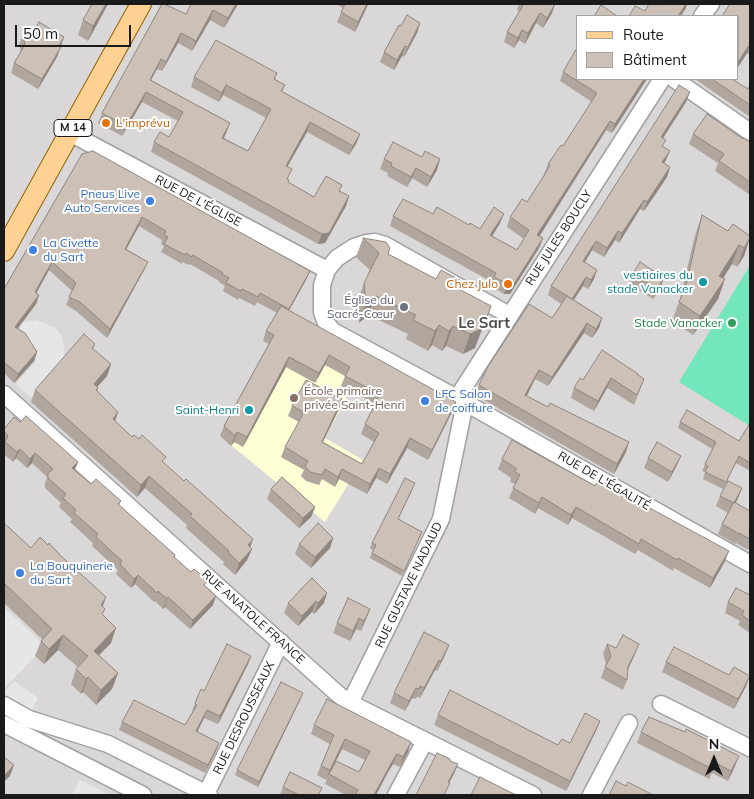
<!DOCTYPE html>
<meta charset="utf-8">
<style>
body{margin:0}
#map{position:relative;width:754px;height:799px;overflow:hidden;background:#eee9de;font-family:Mulish,sans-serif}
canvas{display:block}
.frame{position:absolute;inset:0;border:5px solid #1a1a1a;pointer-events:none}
.legend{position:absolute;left:576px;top:15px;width:162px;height:65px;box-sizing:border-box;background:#fff;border:1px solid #a3a3a3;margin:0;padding:6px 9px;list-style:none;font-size:15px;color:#1a1a1a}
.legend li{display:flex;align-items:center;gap:10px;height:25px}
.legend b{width:25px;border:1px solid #a3a3a3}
.north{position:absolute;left:689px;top:734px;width:50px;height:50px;-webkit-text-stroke:4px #fff;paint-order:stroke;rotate:0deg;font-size:14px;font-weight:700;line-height:20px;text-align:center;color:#1a1a1a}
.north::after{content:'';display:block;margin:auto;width:18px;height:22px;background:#1a1a1a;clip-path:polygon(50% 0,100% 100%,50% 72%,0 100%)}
.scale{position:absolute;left:15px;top:25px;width:116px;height:22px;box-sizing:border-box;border:2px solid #1a1a1a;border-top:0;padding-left:6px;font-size:15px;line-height:18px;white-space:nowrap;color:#1a1a1a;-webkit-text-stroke:4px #fff;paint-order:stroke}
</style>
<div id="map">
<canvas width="754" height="799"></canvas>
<div class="frame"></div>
<ul class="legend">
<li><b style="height:6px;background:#ffd192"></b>Route</li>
<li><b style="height:14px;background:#cdc1b7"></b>Bâtiment</li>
</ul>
<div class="north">N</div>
<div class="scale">50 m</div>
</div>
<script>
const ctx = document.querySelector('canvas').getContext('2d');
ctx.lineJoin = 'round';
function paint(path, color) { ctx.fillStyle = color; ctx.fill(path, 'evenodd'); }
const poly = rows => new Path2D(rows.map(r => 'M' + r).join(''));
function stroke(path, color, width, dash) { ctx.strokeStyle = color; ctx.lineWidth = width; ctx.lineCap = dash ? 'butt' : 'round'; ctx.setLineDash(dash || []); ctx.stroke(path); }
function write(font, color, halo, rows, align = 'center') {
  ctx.font = font + ' Mulish,sans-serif'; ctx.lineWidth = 4; ctx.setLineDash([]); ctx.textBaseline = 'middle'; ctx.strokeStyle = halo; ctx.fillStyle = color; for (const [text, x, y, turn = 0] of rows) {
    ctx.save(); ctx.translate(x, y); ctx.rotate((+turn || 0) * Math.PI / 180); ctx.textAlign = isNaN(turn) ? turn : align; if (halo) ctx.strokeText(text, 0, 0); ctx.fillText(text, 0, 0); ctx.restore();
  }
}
const residential = poly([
 [4,4,750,4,750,795,4,795],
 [578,16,738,16,738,79,578,79]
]);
const education = poly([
 [285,317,367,359,325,438,363,460,325,522,221,437]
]);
const pitch = poly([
 [750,265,750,426,679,382]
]);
const parking = poly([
 [36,320,56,328,62,336,65,354,58,368,31,398,16,384,36,361,32,352,15,335,23,322],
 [4,607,45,646,4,689],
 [14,681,38,698,32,710,4,695,4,692],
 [80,780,110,795,72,795]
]);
const minor = poly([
 [702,16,711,4],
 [674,79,750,132],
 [70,133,327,270],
 [509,315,385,245,375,242,366,243,354,247,337,258,327,270,322,285,322,312,326,323,333,331,457,398,750,564],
 [4,394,339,695,350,703,533,795],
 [457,398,662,79],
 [350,703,441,519,465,403],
 [661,704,750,748],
 [4,705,29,719,108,744,209,795],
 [4,724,143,795],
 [206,794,281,642],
 [396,795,425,741],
 [591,795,629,723]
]);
const major = poly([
 [4,251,141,4]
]);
const wall = poly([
 [92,4,108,4,88,41,78,35,83,20],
 [238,4,224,28,210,20,192,51,178,43,162,71,157,69,151,80,230,123,224,138,248,151,266,118,223,95,219,102,191,87,194,77,277,73,275,79,285,85,282,92,360,134,356,144,349,155,307,132,287,167,288,183,314,197,340,191,349,196,346,206,325,243,318,244,151,152,154,142,169,137,178,121,142,102,122,136,98,123,102,113,186,14],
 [336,4,368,4,355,32,337,22,343,8],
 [519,4,555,4,552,13,543,28,536,23,525,44,519,40,514,48,504,42,507,32,519,11,517,10],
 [750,4,750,55,747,53,738,67,738,16],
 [420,23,417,33,404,57,402,56,394,70,380,62,384,52,401,26],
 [23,35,64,37,57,57,38,89,11,73,14,63,21,52,19,44],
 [563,72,647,79,612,133,606,130,539,236,543,238,539,248,510,294,504,294,491,286,492,282,390,226,393,216,433,214,480,229,500,223,492,236,517,250,524,239,507,227,510,217,527,202,545,174,544,174,548,164,563,146,592,102,560,81],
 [695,79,732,79,748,89,750,85,750,117],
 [686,102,663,138,663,147,666,160,664,163,670,167,667,177,644,211,640,209,619,243,615,240,604,257,592,250,585,262,594,279,588,289,583,286,574,300,602,318,599,328,592,338,584,333,548,386,535,379,527,396,626,452,614,474,475,395,479,385,552,318,561,304,548,295,551,286],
 [693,134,743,139,750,142,750,195,715,171,718,163,689,144],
 [82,154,306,280,289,311,452,412,428,460,407,448,387,484,376,478,367,494,339,479,335,487,322,479,319,485,306,481,301,476,304,470,281,457,285,447,299,422,288,416,292,406,342,399,339,409,323,442,362,464,374,442,361,434,365,424,376,404,341,386,345,376,325,365,315,383,286,367,243,447,234,442,231,446,220,436,224,426,269,344,263,341,266,331,277,313,257,302,255,306,239,298,238,300,223,291,225,286,219,282,219,281,190,264,189,265,182,262,182,264,161,252,164,246,161,244,162,240,139,226,126,249,148,262,144,270,107,338,76,311,66,305,72,291,49,270,36,293,39,295,36,304,18,328,37,352,34,361,14,383,4,373,4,289],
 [422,157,440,159,437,170,427,187,412,178,407,187,387,176,388,173,380,169,384,159],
 [702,215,728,231,750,236,744,256,737,267,732,264,723,278,725,279,718,299,693,335,672,321,680,299,695,235],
 [363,238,388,254,436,279,457,288,475,348,463,354,446,346,442,351,432,345,428,351,406,339,408,334,368,315,359,323,357,302,364,283,370,270,356,257],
 [633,273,664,278,660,288,653,299,629,284],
 [95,344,93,349,111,364,107,376,97,387,98,388,97,391,118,412,115,421,132,437,164,463,252,549,247,560,235,575,223,564,224,562,186,528,187,525,145,488,137,497,31,402,35,390],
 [638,375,644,379,634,405,607,388,594,411,571,398,574,388,583,380],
 [680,422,739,441,750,423,750,471,736,463,723,489,703,479,705,472,702,471,712,449,678,428],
 [4,429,75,470,91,484,121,501,119,505,175,555,174,557,206,587,213,605,190,629,165,607,163,609,155,601,154,602,135,584,131,588,116,574,118,570,92,546,93,543,70,522,72,519,59,507,61,503,45,488,45,483,47,477,32,463,27,468,16,458,13,462,4,454],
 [648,458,677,465,668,482,644,468],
 [502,459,725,561,710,588,674,568,673,571,638,550,635,554,572,518,568,525,538,508,535,514,509,498,515,484,510,482,511,478,498,469],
 [742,488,736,503,750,511,750,547,748,550,736,543,735,544,718,534,722,524,728,513,716,506,720,496],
 [271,489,315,507,311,517,299,528,267,499],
 [413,489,398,519,422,532,402,576,370,558,373,550,370,548,372,543],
 [4,523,31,548,103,607,103,615,111,643,99,655,118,673,112,689,96,705,83,692,81,694,71,684,76,669,78,667,58,650,44,664,35,656,41,641,42,639,4,603],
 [333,538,330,548,311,568,295,554,299,544],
 [312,578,324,603,314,614,312,612,298,626,284,613,288,603],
 [750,595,750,633,738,625,740,621,725,613,728,602],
 [370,609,361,631,356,629,350,641,333,633,337,623],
 [607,644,616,648,635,654,627,670,627,680,623,690,601,678,606,664,603,654],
 [449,645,445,655,437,671,435,670,420,698,417,697,415,699,412,698,405,711,390,703,394,693],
 [251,656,248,664,218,724,204,718,197,732,216,751,205,773,119,730,122,722,185,725,193,712,192,711,195,703,204,691],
 [666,662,729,675,746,686,734,709,662,672],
 [301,698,258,787,235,775,237,770],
 [438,715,558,745,570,743,596,731,566,791,434,725],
 [314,725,408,752,400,767,393,764,388,772,376,795,346,795,325,784,329,774,359,772,365,760,342,749,326,780,317,775,330,744,311,734],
 [641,732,735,766,728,781,712,773,709,779,637,743],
 [283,787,318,795,280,795]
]);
const shadedWall = poly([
 [106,4,108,4,88,41,93,26],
 [236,4,238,4,224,28,228,18],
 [367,4,368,4,367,7,355,32,358,22],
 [555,4,552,13,543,28,547,18],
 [686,4,687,4,686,8,681,16,678,16],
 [213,10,210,20,192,51,196,41],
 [540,13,536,23,525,44,528,33],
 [420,23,417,33,404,57,408,47],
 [522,30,519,40,514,48,518,38],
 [181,33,178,43,162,71,166,62],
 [64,37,57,57,38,89,42,79],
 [750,44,747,53,738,67,738,62],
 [405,46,402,56,394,70,397,60],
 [161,59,157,69,146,89,150,80],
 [644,79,647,79,612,133,615,124],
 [226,85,223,95,219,102,222,93],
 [146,92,142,102,122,136,126,126],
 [690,92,686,102,658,146,661,137],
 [610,121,606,130,534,245,537,235],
 [310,122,307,132,282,176,286,166],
 [230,123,226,133,219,148,222,138],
 [360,134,356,144,349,155,353,146],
 [670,151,666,160,659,172,662,162],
 [440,159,437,170,427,187,431,177],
 [670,167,667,177,644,211,647,202],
 [416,168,412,178,407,187,411,177],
 [349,196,346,206,325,243,318,244,322,234],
 [644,200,640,209,619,243,622,233],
 [504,214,500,223,487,245,490,235],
 [142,217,139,226,122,257,125,249],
 [618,231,615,240,604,257,607,248],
 [543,238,539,248,510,294,504,294,508,284],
 [750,238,744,256,737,267,744,248],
 [596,241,592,250,580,270,583,261],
 [739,245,732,264,712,296,719,276],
 [52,262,49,270,32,301,35,292],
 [148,262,144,270,107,338,110,329],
 [597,270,594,279,588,289,591,280],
 [310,271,306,280,285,317,289,309],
 [586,277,583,286,568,308,572,299],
 [664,278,660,288,653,299,657,289],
 [725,279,718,299,693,335,700,316],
 [39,295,36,304,12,336,15,327],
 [376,296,368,315,359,323,366,303],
 [491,306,475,348,463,354,470,334],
 [602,318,599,328,592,338,596,329],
 [587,323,584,333,548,386,552,377],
 [439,325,432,345,428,351,435,331],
 [453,326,446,346,442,351,449,331],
 [37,352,34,361,14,383,18,374],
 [329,355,325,365,315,383,319,373],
 [289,357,286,367,243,447,247,437],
 [111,364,107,376,89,396,94,384],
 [539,370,535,379,522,405,525,395],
 [611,378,607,388,594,411,598,401],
 [342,399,339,409,318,452,322,442],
 [456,402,452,412,428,460,432,450],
 [118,412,114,424,113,419],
 [237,432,234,442,231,446,235,436],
 [410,438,407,448,387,484,390,474],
 [629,442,626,452,614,474,617,464],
 [20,449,16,458,13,462,17,452],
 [35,453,32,463,27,468,30,459],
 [681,456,677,465,668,482,672,472],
 [78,462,74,472,72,468],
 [379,468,376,478,367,494,370,484],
 [342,469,339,479,335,487,338,477],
 [149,476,145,488,137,497,141,485],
 [742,488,738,498,730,513,734,503],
 [542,497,538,508,535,514,539,503],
 [315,507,311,517,299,528,303,518],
 [576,507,572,518,568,525,571,515],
 [333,538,330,548,311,568,315,557],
 [253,539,249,551,248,545],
 [252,549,247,560,235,575,239,563],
 [729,551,725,561,710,588,713,578],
 [138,575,135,584,131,588,134,579],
 [327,593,324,603,314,614,318,603],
 [216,596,213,605,190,629,193,620],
 [106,597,101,612,101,605],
 [168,597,165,607,163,609,167,599],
 [316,601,312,612,298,626,302,616],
 [370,609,366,619,361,631,364,621],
 [359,618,356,629,350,641,353,631],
 [116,628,111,643,88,666,94,651],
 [63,635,58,650,44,664,49,649],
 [639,644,635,654,624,678,628,667],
 [449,645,445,655,437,671,441,661],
 [251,656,248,664,218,724,220,716],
 [439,660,435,670,420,698,424,688],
 [118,673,112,689,96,705,101,690],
 [750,676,746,686,734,709,738,699],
 [88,677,83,692,81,694,86,679],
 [416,688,412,698,405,711,409,701],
 [303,693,301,698,258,787,259,782],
 [207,710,204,718,194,739,196,731],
 [600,721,596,731,566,791,570,781],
 [345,739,342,749,326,780,330,770],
 [411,742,408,752,400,767,403,757],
 [219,743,216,751,205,773,208,765],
 [397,754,393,764,388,772,376,795,374,795,392,762],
 [739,756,735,766,728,781,731,771],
 [458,764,454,774,444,792,448,782],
 [14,765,10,776,4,782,4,776]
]);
const building = poly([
 [92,4,106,4,93,26,83,20,92,4],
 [162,4,164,4,186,14,191,4,236,4,228,18,213,10,196,41,181,33,166,62,161,59,150,80,230,123,222,138,248,151,271,109,226,85,222,93,194,77,216,40,277,73,274,79,285,85,281,91,360,134,353,146,310,122,286,166,292,169,287,179,289,180,288,182,314,197,326,176,342,185,339,191,349,196,329,233,322,234,154,142,160,132,169,137,183,112,146,92,126,126,102,113,162,4],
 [345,4,367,4,358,22,341,12,345,4],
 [524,4,555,4,547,18,540,13,528,33,522,30,518,38,507,32,524,4],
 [649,4,661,4,663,5,664,4,686,4,678,16,629,16,635,6,645,11,649,4],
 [730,4,750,4,750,44,738,62,738,16,722,16,730,4],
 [601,5,617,16,594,16,601,5],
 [407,15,420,23,408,47,405,46,397,60,384,52,399,25,401,26,407,15],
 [39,22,64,37,59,46,61,47,42,79,14,63,25,45,23,35,25,30,35,29,39,22],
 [578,46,578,79,644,79,615,124,610,121,537,235,543,238,514,284,508,284,494,277,496,273,393,216,403,199,433,214,437,207,469,225,470,223,480,229,494,207,504,214,490,235,517,250,529,230,510,217,522,199,527,202,545,174,550,165,548,164,561,145,563,146,597,93,563,72,578,46],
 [712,79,732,79,748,89,750,85,750,105,712,79],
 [679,85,690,92,661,137,666,140,662,146,670,151,662,162,670,167,647,202,644,200,622,233,618,231,607,248,596,241,583,261,597,270,591,280,586,277,572,299,551,286,679,85],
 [707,114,743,139,744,138,750,142,750,182,719,161,724,154,693,134,707,114],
 [393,142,422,157,425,151,440,159,431,177,416,168,411,177,391,166,392,163,384,159,393,142],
 [93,151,310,271,289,309,260,293,258,297,242,289,241,291,226,283,229,278,222,274,223,273,193,255,192,257,186,253,185,255,164,244,168,237,164,235,166,231,142,217,125,249,148,262,110,329,80,302,69,297,76,283,52,262,35,292,39,295,15,327,25,333,37,352,18,374,4,362,4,289,82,154,93,151],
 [702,215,728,231,733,224,750,236,750,238,744,248,739,245,719,276,725,279,700,316,679,302,685,289,702,215],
 [363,238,386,242,390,248,388,254,436,279,441,270,460,280,457,288,491,306,483,328,470,334,453,326,449,331,439,325,435,331,413,320,416,315,376,296,366,303,364,283,379,253,363,238],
 [640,262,664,278,657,289,633,273,640,262],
 [567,296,602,318,596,329,587,323,552,377,539,370,525,395,548,407,550,403,629,442,617,464,479,385,487,368,529,304,552,318,567,296],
 [281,306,456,402,432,450,410,438,390,474,379,468,370,484,342,469,338,477,325,469,322,475,310,472,305,466,308,461,285,447,304,412,292,406,306,380,342,399,322,442,362,464,379,433,365,424,380,394,345,376,350,367,329,355,319,373,289,357,247,437,237,432,235,436,224,426,274,335,266,331,281,306],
 [84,334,95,344,92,348,111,364,94,384,98,388,96,390,118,412,113,419,132,437,134,435,139,439,142,435,166,457,162,461,184,481,186,479,253,539,248,545,252,549,239,563,228,552,229,551,190,516,192,514,149,476,141,485,35,390,84,334],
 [602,350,638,374,638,375,644,379,637,395,611,378,598,401,574,388,580,378,583,380,602,350],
 [687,410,739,441,750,423,750,463,739,456,726,482,705,472,708,466,705,464,716,442,680,422,687,410],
 [26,416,78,462,72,468,91,484,96,479,121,501,118,504,175,555,174,557,191,572,194,569,208,580,204,585,216,596,193,620,168,597,167,599,158,591,157,593,138,575,134,579,120,564,122,561,96,537,98,534,74,513,76,510,63,498,66,494,48,478,48,473,53,469,35,453,30,459,20,449,17,452,5,442,8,436,4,431,4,429,14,417,20,422,26,416],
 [512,440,595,486,598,480,729,551,713,578,678,558,677,560,641,539,639,544,576,507,571,515,542,497,539,503,513,488,520,475,514,471,517,469,502,459,512,440],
 [657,442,681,456,672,472,648,458,657,442],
 [282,477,315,507,303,518,271,489,282,477],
 [405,478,415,483,398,519,422,532,404,571,372,553,376,545,372,543,405,478],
 [728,481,742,488,734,503,720,496,728,481],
 [734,502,750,511,750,539,739,533,739,534,722,524,734,502],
 [4,523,31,548,40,537,48,545,49,543,61,556,106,597,101,605,105,609,102,614,116,628,94,651,118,673,101,690,88,677,86,679,76,669,88,656,63,635,49,649,41,641,52,629,5,584,4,585,4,523],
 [318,523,333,538,315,557,299,544,318,523],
 [312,578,327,593,318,603,316,601,302,616,288,603,312,578],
 [736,588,750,595,750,621,742,615,744,611,728,602,736,588],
 [348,598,370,609,364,621,359,618,353,631,337,623,348,598],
 [424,632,449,645,441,661,439,660,424,688,420,686,419,689,416,688,409,701,394,693,424,632],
 [623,635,639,644,628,667,627,680,605,667,611,656,607,644,616,648,623,635],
 [227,644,251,656,220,716,207,710,196,731,219,743,208,765,122,722,134,700,185,725,197,705,195,703,201,689,204,691,227,644],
 [674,647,729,675,734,667,750,676,738,699,666,662,674,647],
 [281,682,303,693,259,782,237,770,281,682],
 [450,690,558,745,562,739,570,743,585,713,600,721,570,781,438,715,450,690],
 [327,699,411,742,403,757,397,754,392,762,374,795,355,795,358,790,329,774,336,761,359,772,370,751,345,739,330,770,321,766,334,735,314,725,327,699],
 [649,717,685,732,686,729,739,756,731,771,716,763,712,769,641,732,649,717],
 [437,753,450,759,450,761,458,764,448,782,450,783,444,795,416,795,437,753],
 [4,757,14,765,4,776,4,757],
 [290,772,322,788,318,795,299,795,283,787,290,772],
 [480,777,516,795,471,795,480,777],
 [616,781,626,786,628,782,653,795,609,795,616,781]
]);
const markers = [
 [106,123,5,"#e8710a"],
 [150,201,5,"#3f7fe0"],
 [33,250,5,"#3f7fe0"],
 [703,282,5,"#0f9aa8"],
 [508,284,5,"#e8710a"],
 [404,307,5,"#6b7280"],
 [732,323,5,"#2e9e5b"],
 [294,398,5,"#8d6e63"],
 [425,401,5,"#3f7fe0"],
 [249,410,5,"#0f9aa8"],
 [20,573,5,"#3f7fe0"]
];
const shields = [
 [73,128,38]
];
const shieldNames = [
 ["M 14",73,128]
];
const foodNames = [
 ["L'imprévu",116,123],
 ["Chez Julo",498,284,"right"]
];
const shopNames = [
 ["Pneus Live",140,194,"right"],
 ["Auto Services",140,208,"right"],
 ["La Civette",43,243],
 ["du Sart",43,257],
 ["LFC Salon",435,394],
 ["de coiffure",435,408],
 ["La Bouquinerie",30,566],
 ["du Sart",30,580]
];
const streetNames = [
 ["RUE DE L'ÉGLISE",198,201,28],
 ["RUE JULES BOUCLY",559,238,-57],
 ["RUE DE L'ÉGALITÉ",604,481,30],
 ["RUE GUSTAVE NADAUD",409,585,-64],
 ["RUE ANATOLE FRANCE",253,617,42],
 ["RUE DESROUSSEAUX",244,718,-64]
];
const cultureNames = [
 ["vestiaires du",693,275],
 ["stade Vanacker",693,289],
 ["Saint-Henri",239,410]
];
const worshipNames = [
 ["Église du",394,300],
 ["Sacré-Cœur",394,314]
];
const leisureNames = [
 ["Stade Vanacker",722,323]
];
const educationNames = [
 ["École primaire",304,391],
 ["privée Saint-Henri",304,405]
];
const quarterNames = [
 ["Le Sart",484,323]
];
paint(residential, '#d9d7d7');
paint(education, '#ffffd6');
paint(pitch, '#73e6bb');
paint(parking, '#e6e6e6');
stroke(minor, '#a1a1a1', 19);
stroke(major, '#916200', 22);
stroke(minor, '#fff', 16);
stroke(major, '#ffd192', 20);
paint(wall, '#b0a69d');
paint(shadedWall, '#908780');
paint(building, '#cdc1b7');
stroke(building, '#908780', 1);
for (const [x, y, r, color] of markers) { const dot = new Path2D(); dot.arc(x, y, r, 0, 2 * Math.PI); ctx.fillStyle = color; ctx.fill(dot); stroke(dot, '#fff', 2); }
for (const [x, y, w] of shields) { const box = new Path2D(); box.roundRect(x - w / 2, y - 8.5, w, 17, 4); ctx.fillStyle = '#fff'; ctx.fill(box); stroke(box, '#1a1a1a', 1); }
write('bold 11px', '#1a1a1a', null, shieldNames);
write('12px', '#c56008', '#fff', foodNames, 'left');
write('12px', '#366cbe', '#fff', shopNames, 'left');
write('12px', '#1a1a1a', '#fff', streetNames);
write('12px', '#0d838f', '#fff', cultureNames, 'right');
write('12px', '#5b616d', '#fff', worshipNames, 'right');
write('12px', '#27864d', '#fff', leisureNames, 'right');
write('12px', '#785e54', '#fff', educationNames, 'left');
write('bold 15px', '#4d4d4d', '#fff', quarterNames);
</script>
